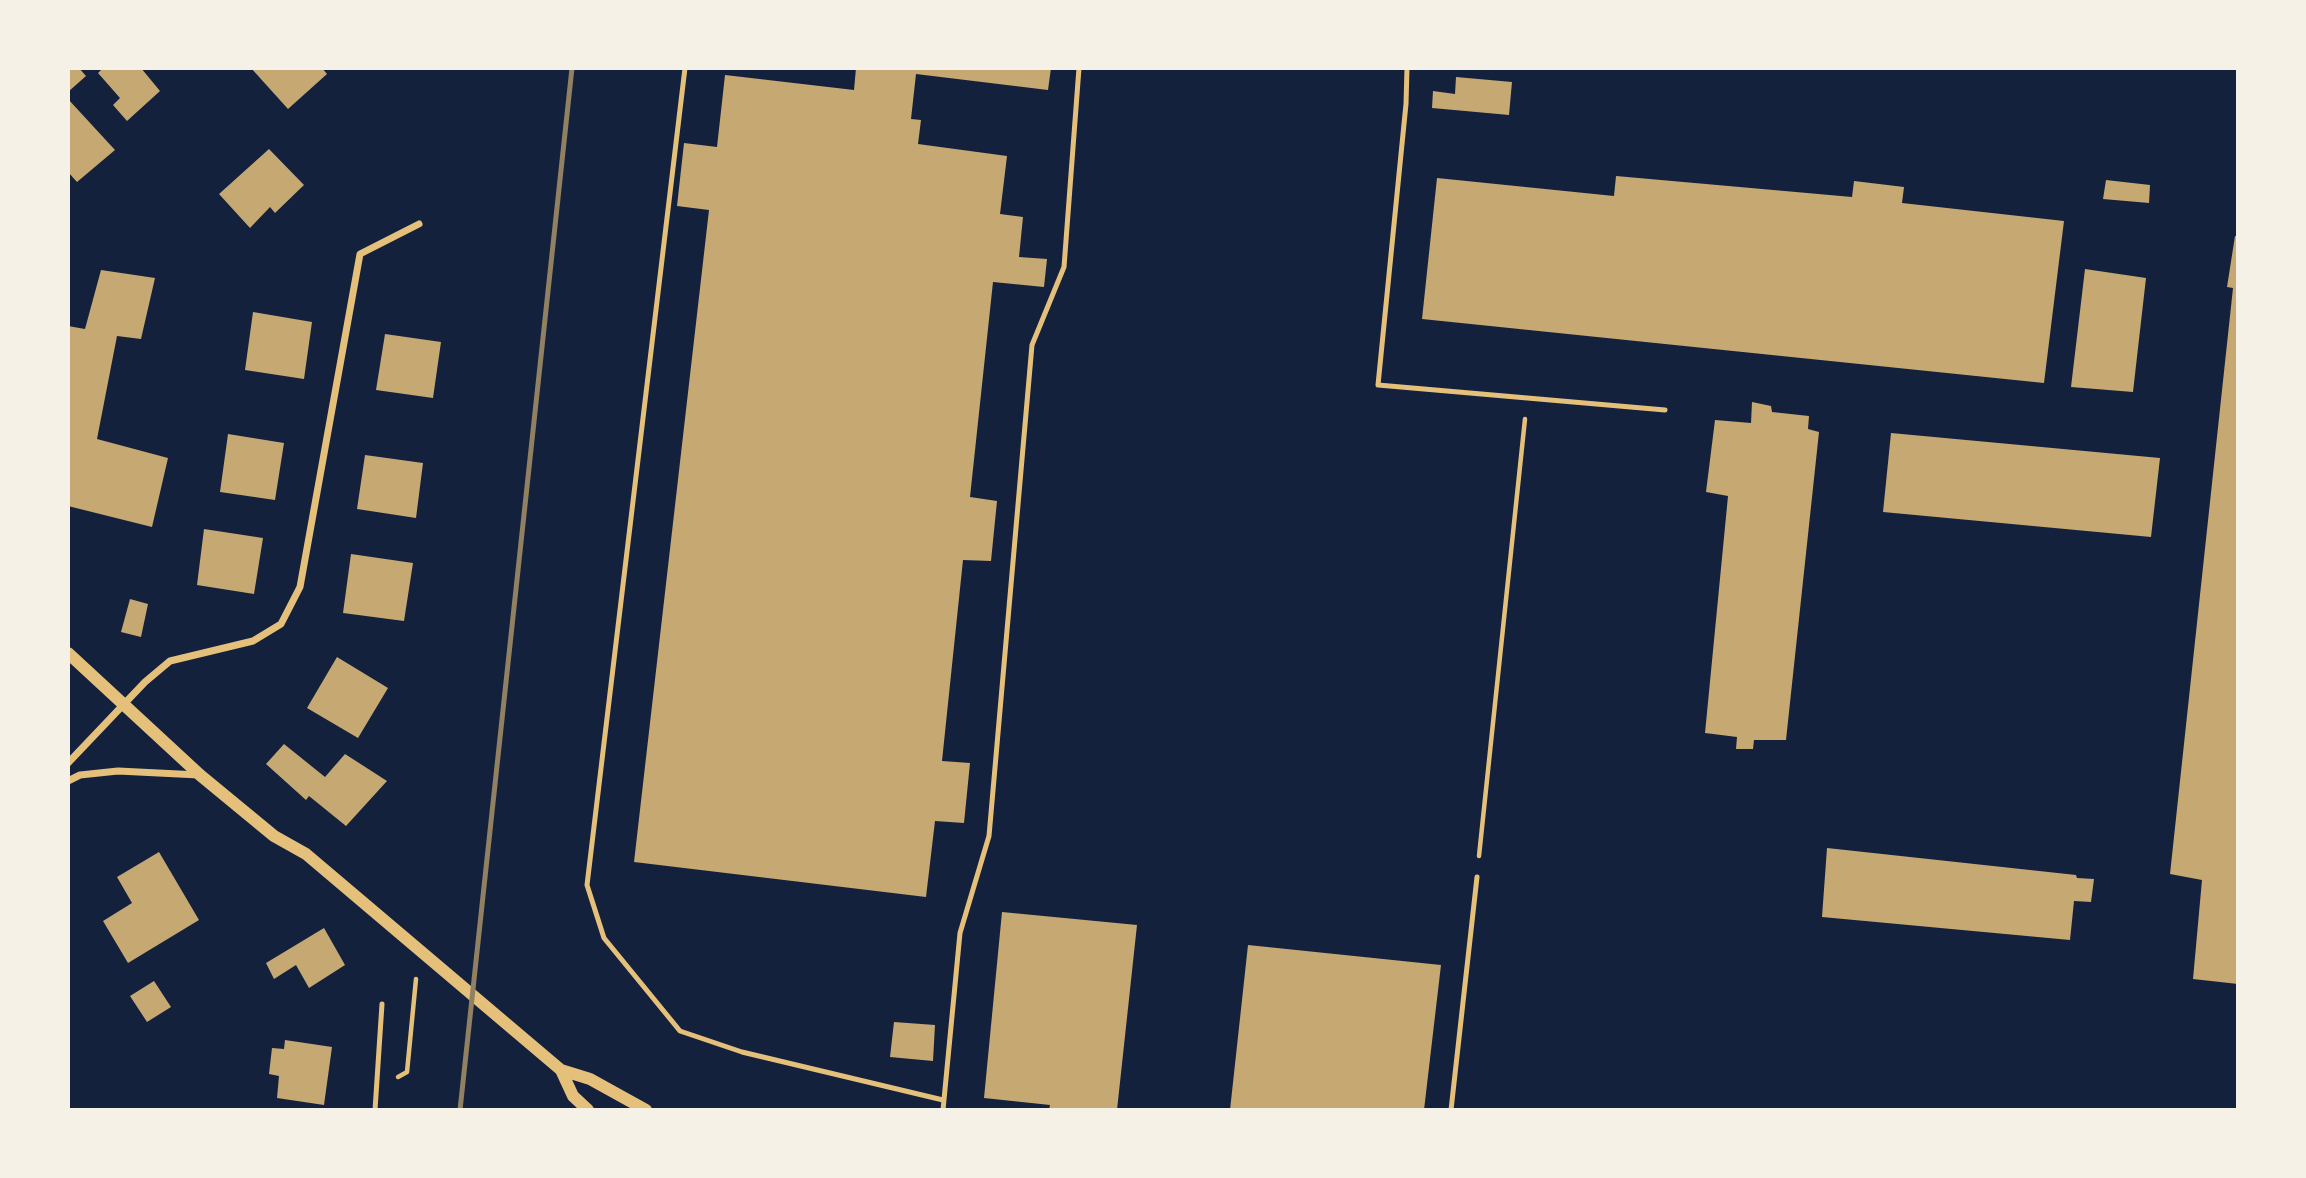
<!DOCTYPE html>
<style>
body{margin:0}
#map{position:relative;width:2306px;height:1178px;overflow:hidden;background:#14213d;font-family:"Golos Text",sans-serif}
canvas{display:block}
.frame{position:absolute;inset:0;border:70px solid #f6f1e7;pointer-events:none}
</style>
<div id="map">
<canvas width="2306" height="1178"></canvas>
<div class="frame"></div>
</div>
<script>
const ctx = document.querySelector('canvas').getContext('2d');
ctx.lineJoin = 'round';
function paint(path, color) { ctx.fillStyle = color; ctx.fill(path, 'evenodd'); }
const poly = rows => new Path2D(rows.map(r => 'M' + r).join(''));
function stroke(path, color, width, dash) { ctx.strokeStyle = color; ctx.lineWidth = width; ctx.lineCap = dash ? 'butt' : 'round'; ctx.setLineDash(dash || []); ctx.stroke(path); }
const building = poly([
 [68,68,79,68,86,76,68,92],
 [103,68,141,68,160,91,127,121,113,105,120,98,98,73],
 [251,68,322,68,327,74,288,109],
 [856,68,1051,68,1048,90,916,74,911,119,921,120,918,144,1007,156,1000,214,1023,217,1019,257,1047,259,1044,287,993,282,970,497,997,501,991,561,963,560,942,761,970,763,964,823,935,821,926,897,634,862,709,210,677,206,684,143,717,147,725,75,854,90],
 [1456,77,1512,82,1509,115,1432,108,1433,91,1455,94],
 [68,99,115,150,77,182,68,172],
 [269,149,304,185,275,213,270,207,250,228,219,194],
 [1616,176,1852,197,1854,181,1904,187,1902,203,2064,221,2044,383,1422,319,1437,178,1614,196],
 [2106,180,2150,185,2149,203,2103,199],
 [2235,236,2238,236,2238,984,2193,979,2202,880,2170,874,2233,288,2227,287],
 [2085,269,2146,278,2133,392,2071,387],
 [101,270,155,278,141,339,117,336,97,439,168,458,152,527,68,506,68,326,85,329],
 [253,312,312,322,304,379,245,370],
 [385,334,441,342,433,398,376,390],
 [1752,402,1771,406,1772,412,1809,416,1808,429,1819,432,1786,740,1754,740,1753,749,1736,749,1737,737,1705,733,1728,496,1706,492,1715,420,1751,423],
 [1891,433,2160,458,2151,537,1883,512],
 [228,434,284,443,275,500,220,492],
 [365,455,423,463,416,518,357,509],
 [204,529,263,538,254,594,197,585],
 [351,554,413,563,404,621,343,613],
 [130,599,148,604,141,637,121,632],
 [337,657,388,688,358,738,307,708],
 [284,744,325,777,345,754,387,781,346,826,309,796,306,800,266,764],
 [1827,848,2076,875,2077,878,2094,879,2091,902,2074,901,2070,940,1822,917],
 [159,852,199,920,128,963,103,921,132,903,117,877],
 [1002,912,1137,925,1117,1110,1049,1110,1050,1105,984,1098],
 [324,928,345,965,309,988,296,965,274,979,266,963],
 [1248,945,1441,965,1424,1110,1230,1110],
 [154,981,171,1007,147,1022,130,996],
 [894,1022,935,1025,933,1061,890,1057],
 [285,1040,332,1047,324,1105,277,1098,279,1076,269,1074,272,1048,284,1049]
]);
const path = poly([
 [1479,856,1525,419],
 [398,1077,407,1072,416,979]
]);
const service = poly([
 [685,68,587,885,604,938,680,1031,742,1052,943,1100],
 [1407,68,1406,104,1378,385,1665,410],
 [375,1110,382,1004],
 [943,1110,960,933,989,836,1032,345,1064,267,1079,68],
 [1451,1110,1477,877]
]);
const minor = poly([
 [68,763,145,682,170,661,253,641,281,624,300,587,360,254,419,224],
 [68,781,80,775,118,771,199,775]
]);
const tertiary = poly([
 [68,653,200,775,274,836,306,854,561,1070,590,1079,646,1110],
 [561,1070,573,1096,588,1110]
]);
const rail = poly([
 [460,1110,572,68]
]);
paint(building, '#c6a872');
stroke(path, '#e5c07b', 4.5);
stroke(service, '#e5c07b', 5);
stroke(minor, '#e5c07b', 7);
stroke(tertiary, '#e5c07b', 12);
stroke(rail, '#918062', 5);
</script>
